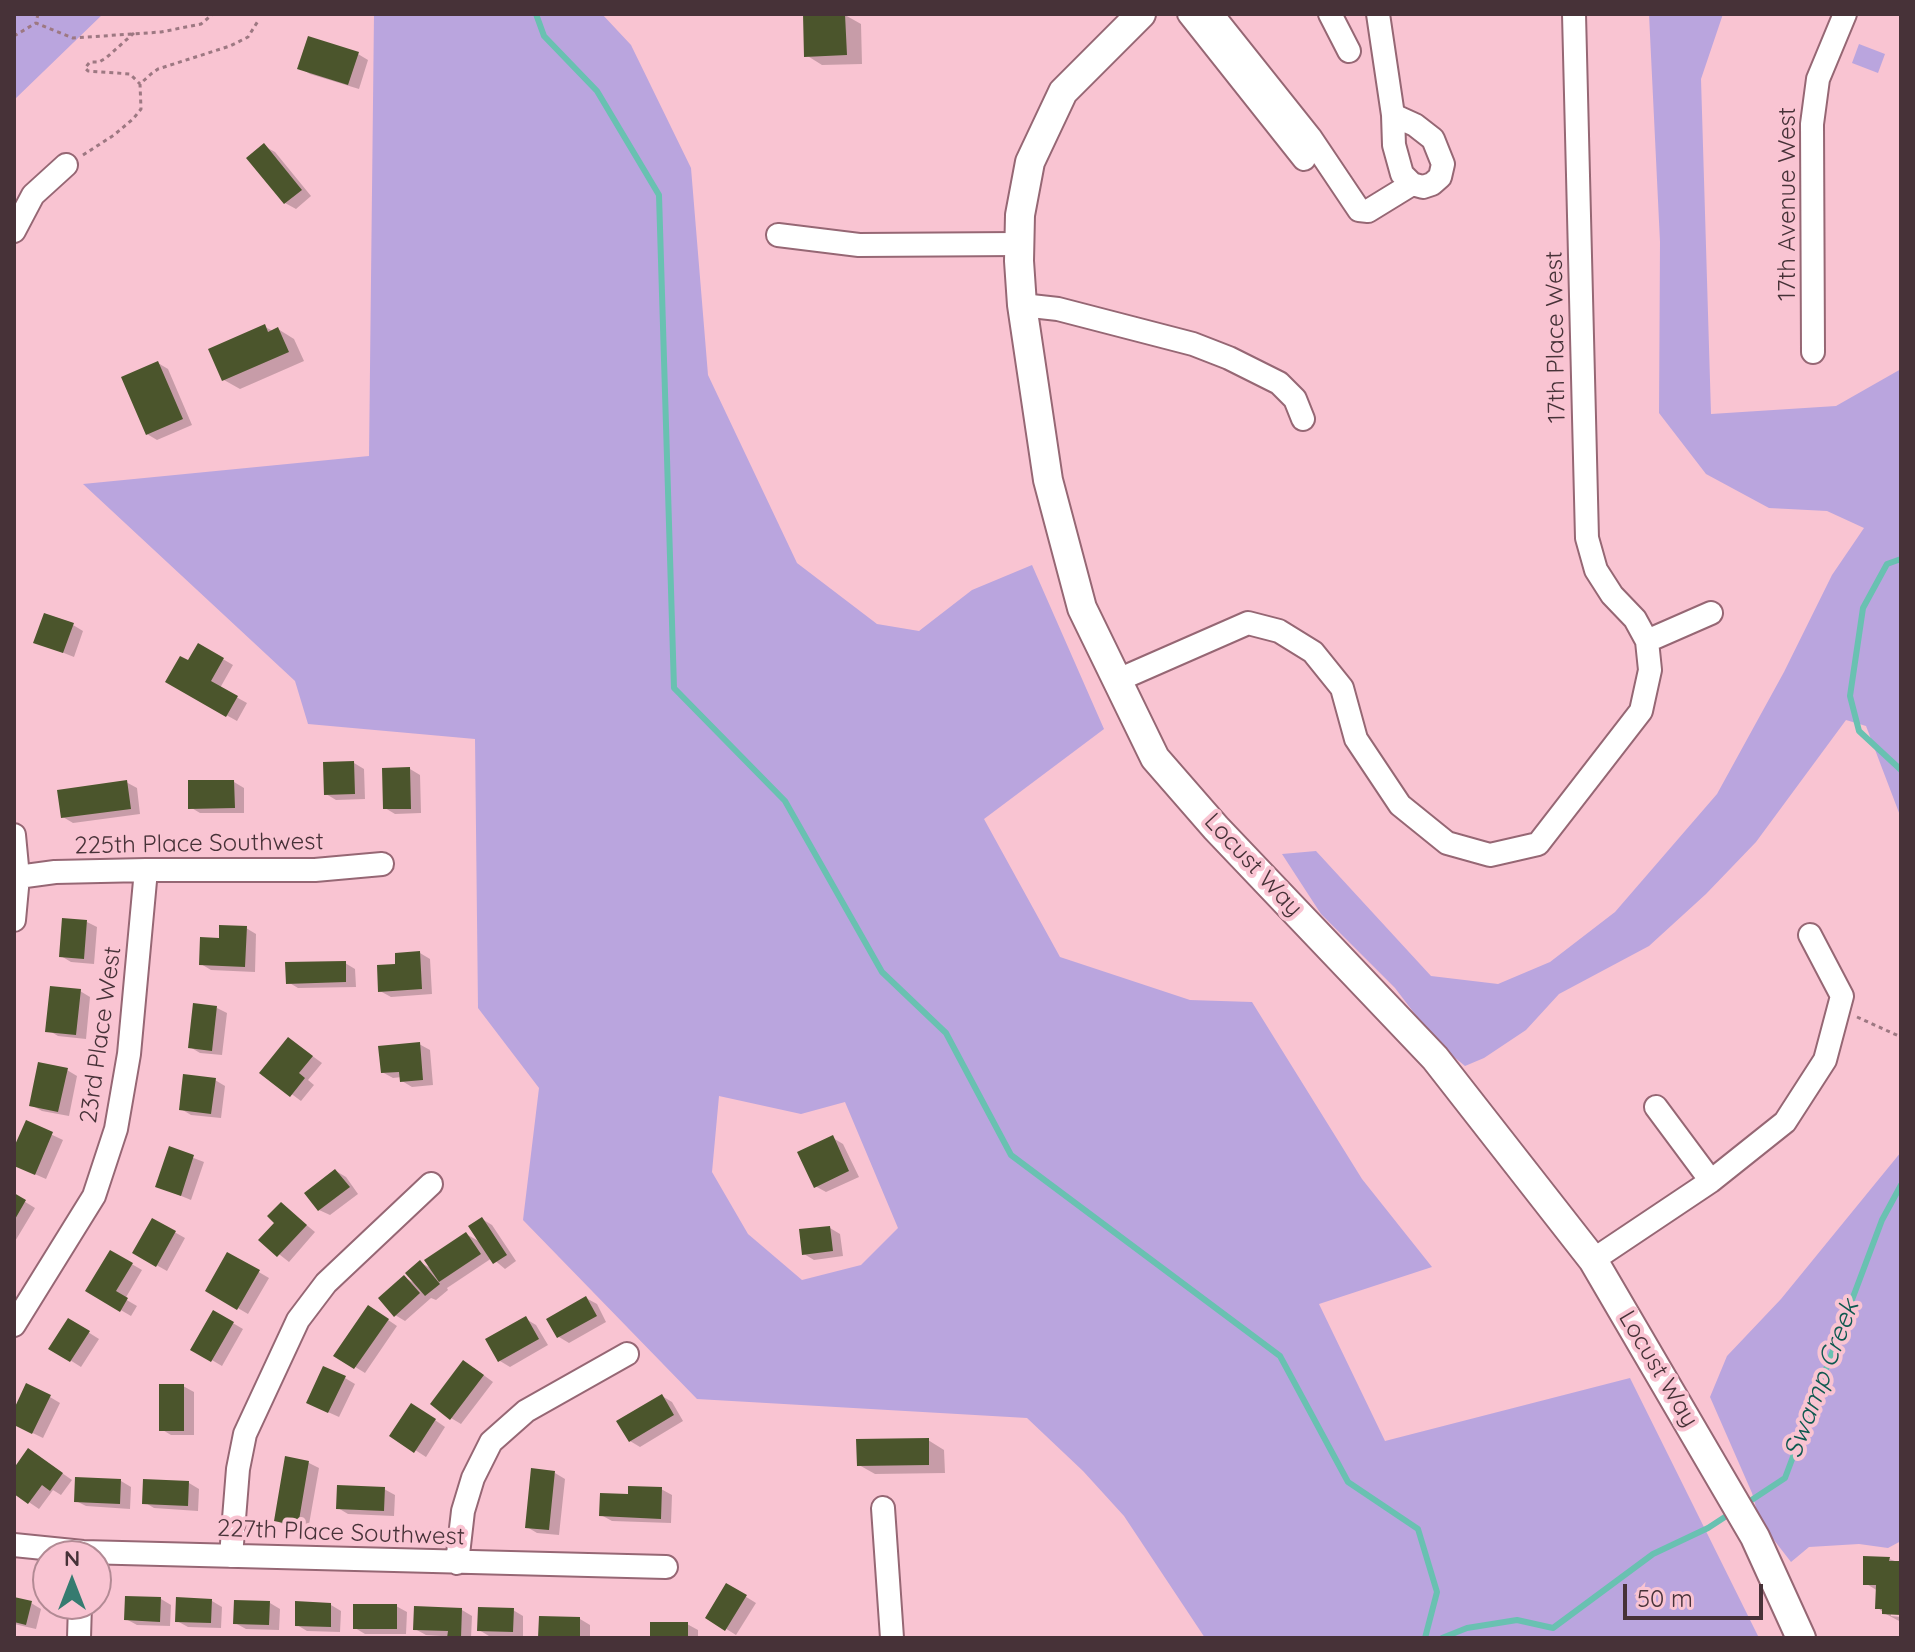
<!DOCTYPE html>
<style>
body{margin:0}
#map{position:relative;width:1915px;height:1652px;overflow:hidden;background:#f9c4d2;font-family:Quicksand,sans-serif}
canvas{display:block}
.frame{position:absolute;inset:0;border:16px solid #473238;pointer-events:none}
.north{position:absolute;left:32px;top:1540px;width:80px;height:80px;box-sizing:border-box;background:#f9c4d2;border:2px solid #b28a94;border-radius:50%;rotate:0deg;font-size:22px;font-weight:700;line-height:32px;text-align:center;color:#473238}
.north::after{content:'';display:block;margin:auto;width:28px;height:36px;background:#367b70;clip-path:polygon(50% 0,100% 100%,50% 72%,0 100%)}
.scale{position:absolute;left:1623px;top:1584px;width:140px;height:36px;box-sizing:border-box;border:4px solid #473238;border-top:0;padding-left:10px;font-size:24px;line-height:28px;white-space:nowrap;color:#473238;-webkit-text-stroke:6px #f9c4d2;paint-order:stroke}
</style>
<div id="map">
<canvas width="1915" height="1652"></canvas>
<div class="frame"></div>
<div class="north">N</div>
<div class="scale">50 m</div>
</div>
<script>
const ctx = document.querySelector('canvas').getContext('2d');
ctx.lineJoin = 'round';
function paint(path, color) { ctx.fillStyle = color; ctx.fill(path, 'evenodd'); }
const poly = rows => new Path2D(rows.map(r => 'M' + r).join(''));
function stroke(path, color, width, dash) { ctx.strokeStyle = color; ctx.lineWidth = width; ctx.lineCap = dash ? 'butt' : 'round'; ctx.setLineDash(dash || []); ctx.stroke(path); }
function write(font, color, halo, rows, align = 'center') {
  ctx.font = font + ' Quicksand,sans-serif'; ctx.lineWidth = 8; ctx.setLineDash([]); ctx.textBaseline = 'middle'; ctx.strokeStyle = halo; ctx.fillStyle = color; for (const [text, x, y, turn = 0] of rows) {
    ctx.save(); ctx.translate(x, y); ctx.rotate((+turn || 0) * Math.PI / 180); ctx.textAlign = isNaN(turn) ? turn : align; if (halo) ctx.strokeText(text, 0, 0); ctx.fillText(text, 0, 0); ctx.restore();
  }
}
const green = poly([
 [14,14,103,14,14,100],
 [374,14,602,14,631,45,691,168,708,375,797,563,877,624,919,631,972,590,1032,565,1104,729,984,819,1060,957,1190,1000,1252,1002,1362,1179,1432,1267,1319,1304,1385,1441,1630,1378,1759,1638,1205,1638,1124,1516,1083,1471,1027,1418,697,1399,523,1220,539,1088,478,1008,475,739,308,724,295,681,83,484,369,456],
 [719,1096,801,1114,845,1102,898,1228,861,1265,802,1280,748,1234,712,1172],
 [1649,14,1723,14,1701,79,1711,414,1836,406,1901,369,1901,818,1866,726,1846,720,1756,842,1706,894,1649,946,1559,994,1526,1030,1484,1058,1465,1066,1437,1043,1395,988,1321,914,1282,854,1316,851,1431,976,1498,984,1550,962,1615,912,1717,794,1784,672,1832,575,1864,528,1827,511,1769,508,1706,474,1659,413,1660,242],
 [1859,44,1885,54,1878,73,1852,63],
 [1901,1152,1901,1541,1888,1548,1859,1544,1809,1547,1791,1562,1760,1522,1752,1493,1710,1397,1727,1356,1781,1299]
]);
const shadow = poly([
 [845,15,861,24,862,64,822,65,806,55],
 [358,54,368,60,359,89,310,74,300,68],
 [264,146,275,152,311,196,296,209,285,203],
 [265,327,273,331,278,329,294,339,304,361,240,389,224,380],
 [158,363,168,369,192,425,157,440,147,434],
 [73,625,83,631,74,657,36,642],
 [199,645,233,665,220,688,247,703,237,721,167,682,189,663],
 [354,763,364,769,365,799,336,800,326,794],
 [410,769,420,775,421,813,395,814,385,808],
 [126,782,137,788,140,814,73,823,63,817],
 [234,782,244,788,244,813,200,813,190,807],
 [87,922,97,927,94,964,71,962,61,956],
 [246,928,256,934,255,972,211,970,201,964,221,940],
 [420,953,430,959,432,994,391,997,380,991,397,966],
 [345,963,355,969,356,987,298,988,288,982],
 [80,991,90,997,86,1039,58,1036,48,1030],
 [217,1008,227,1013,222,1055,200,1053,190,1047],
 [289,1039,322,1063,308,1080,314,1085,301,1101,262,1072],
 [419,1044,430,1050,433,1085,412,1087,402,1081,402,1077,393,1078,382,1072],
 [67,1070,77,1076,69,1116,42,1111,31,1105],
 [215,1080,225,1086,221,1118,191,1115,181,1109],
 [27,1123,63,1140,46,1179,14,1165,14,1153],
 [833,1138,843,1144,859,1177,826,1192,815,1186],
 [170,1149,204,1162,191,1200,157,1186],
 [336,1171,346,1177,358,1194,330,1215,319,1210],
 [14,1195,35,1208,14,1243],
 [281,1204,315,1232,289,1262,261,1240,277,1222],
 [482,1219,492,1225,516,1261,505,1269,492,1258,447,1288,448,1290,436,1300,431,1298,405,1321,395,1315,404,1277,416,1284,421,1263,432,1269,466,1234,482,1243],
 [153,1220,185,1238,167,1271,135,1253],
 [830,1228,840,1234,843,1256,814,1260,804,1254],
 [111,1252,142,1270,125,1299,137,1306,131,1316,88,1291],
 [228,1254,269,1278,248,1314,207,1290],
 [586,1298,597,1304,606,1322,569,1343,559,1337],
 [214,1312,243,1329,222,1366,193,1349],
 [378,1313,397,1326,365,1373,336,1355],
 [526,1319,536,1325,548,1345,510,1367,500,1361],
 [69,1320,99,1339,81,1367,51,1348],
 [474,1368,493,1382,461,1424,451,1418],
 [345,1378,355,1384,339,1417,319,1408],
 [183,1386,194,1392,194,1435,171,1435,161,1429],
 [662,1396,672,1402,683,1421,640,1447,630,1441],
 [50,1397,60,1403,43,1438,14,1424,14,1413],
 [422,1411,445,1427,426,1457,392,1435],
 [928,1440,944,1450,945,1473,875,1474,859,1465],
 [39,1457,72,1480,61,1495,53,1490,39,1509,14,1492,14,1471],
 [287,1459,309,1463,319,1468,308,1530,286,1526,276,1520],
 [555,1473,565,1479,559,1535,537,1533,527,1527],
 [121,1481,131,1487,130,1509,86,1506,76,1501],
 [189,1483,199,1489,198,1511,154,1508,144,1502],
 [384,1489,395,1495,394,1516,348,1514,338,1508],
 [661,1489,672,1495,671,1523,612,1521,601,1515,630,1496],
 [1889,1559,1901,1563,1901,1613,1891,1612,1891,1616,1901,1617,1901,1622,1884,1613,1877,1607,1878,1591,1865,1583],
 [727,1585,756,1603,736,1635,707,1617],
 [14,1599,31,1603,41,1609,36,1629,14,1624],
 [161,1599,171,1605,170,1626,137,1625,126,1619],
 [212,1601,222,1607,221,1628,188,1627,177,1621],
 [270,1603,280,1609,279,1630,246,1629,235,1623],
 [331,1605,341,1611,340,1632,307,1631,297,1625],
 [396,1606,407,1612,406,1634,365,1634,355,1628],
 [462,1610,472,1616,471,1638,426,1635,415,1629],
 [513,1610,523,1616,523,1637,489,1636,479,1630],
 [580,1619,590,1625,590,1638,540,1638],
 [687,1624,698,1630,698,1638,652,1638]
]);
const stream = poly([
 [536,14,544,36,597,91,659,195,674,688,785,801,882,972,946,1033,1011,1155,1280,1356,1348,1482,1418,1529,1437,1592,1425,1638],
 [1901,559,1887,564,1863,608,1850,696,1859,731,1901,770],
 [1744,1505,1785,1478,1882,1220,1901,1185],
 [1442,1638,1467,1628,1517,1620,1553,1628,1653,1554,1708,1528,1731,1513]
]);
const building = poly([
 [803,14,845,14,847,55,804,57],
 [308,36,359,52,348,85,297,69],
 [264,143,302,190,284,204,246,158],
 [265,324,268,332,278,327,289,352,222,381,208,349],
 [158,361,183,419,146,435,121,377],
 [44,613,74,623,63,653,33,643],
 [198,643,224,658,211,681,238,696,226,717,165,682,180,656,188,660],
 [354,761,355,794,324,795,323,762],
 [410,767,411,809,383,809,382,768],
 [127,780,131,809,61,818,57,790],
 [188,780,234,780,235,808,188,809],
 [62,918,87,920,84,959,59,957],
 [219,925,247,926,245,967,199,965,200,937,219,938],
 [420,951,422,989,378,992,377,965,395,964,395,953],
 [346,961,346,982,286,984,285,962],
 [50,986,81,989,76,1035,45,1032],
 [193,1003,217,1006,212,1051,188,1048],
 [288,1037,313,1056,299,1073,305,1078,290,1097,259,1073],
 [420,1042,423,1080,400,1082,399,1072,381,1073,378,1046],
 [38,1062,68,1068,58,1112,29,1106],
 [183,1074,216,1078,211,1114,179,1110],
 [26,1120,53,1132,35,1175,14,1166,14,1147],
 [833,1135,849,1171,814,1188,797,1152],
 [169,1146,194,1155,181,1196,155,1187],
 [335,1169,350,1187,318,1211,304,1193],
 [14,1193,26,1200,14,1221],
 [281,1202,307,1225,277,1257,258,1240,274,1223,267,1216],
 [482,1217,507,1255,493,1264,468,1226],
 [152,1218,176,1231,156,1267,132,1253],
 [830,1226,833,1251,802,1255,799,1229],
 [466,1232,481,1254,439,1282,424,1260],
 [110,1250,133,1263,116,1291,128,1298,120,1312,85,1291],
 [227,1252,260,1270,237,1310,205,1291],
 [420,1260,440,1284,425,1296,405,1273],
 [404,1275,420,1293,394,1317,378,1298],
 [586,1296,597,1316,557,1338,546,1319],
 [368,1305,389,1319,354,1369,333,1356],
 [213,1310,234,1322,211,1362,190,1350],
 [526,1316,539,1339,498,1362,485,1339],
 [68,1318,90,1331,70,1362,48,1349],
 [463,1360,484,1375,450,1420,430,1404],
 [323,1366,346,1376,328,1413,306,1403],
 [26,1383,51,1395,32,1434,14,1425,14,1409],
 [159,1384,184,1384,184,1431,159,1431],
 [662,1394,674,1415,629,1442,616,1421],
 [411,1403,436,1419,414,1453,389,1436],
 [929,1438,929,1465,857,1466,856,1439],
 [28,1448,63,1473,50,1491,42,1485,28,1504,14,1494,14,1468],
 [285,1456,309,1461,298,1526,274,1521],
 [531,1468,555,1471,549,1530,525,1528],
 [75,1477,121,1479,120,1504,74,1502],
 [143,1479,189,1481,188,1506,142,1504],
 [337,1485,385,1487,384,1511,336,1509],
 [628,1486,662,1487,661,1519,599,1516,600,1493,628,1494],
 [1863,1556,1890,1557,1889,1561,1901,1561,1901,1615,1882,1614,1882,1609,1875,1609,1876,1585,1863,1585],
 [726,1583,747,1595,725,1631,705,1618],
 [125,1596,161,1597,160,1622,124,1620],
 [14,1597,32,1601,26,1625,14,1622],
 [176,1597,212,1599,211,1623,175,1622],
 [234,1600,270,1601,269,1625,233,1624],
 [295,1601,331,1603,331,1627,295,1626],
 [353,1604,397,1604,397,1629,353,1629],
 [414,1606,462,1608,461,1638,447,1638,448,1631,413,1630],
 [478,1607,514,1608,513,1632,477,1631],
 [539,1616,580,1617,580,1638,538,1638],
 [650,1622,688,1622,688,1638,650,1638]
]);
const path = poly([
 [38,14,36,23,73,38,161,32,201,24,213,14],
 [134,33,106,58,99,62,90,62,85,68,88,71,130,74,140,84],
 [14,36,36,23],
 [83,155,114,135,133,119,141,109,140,84,151,74,158,69,230,46,248,37,258,21],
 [1857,1017,1901,1037]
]);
const minor = poly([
 [1189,14,1304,159],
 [1212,14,1310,137,1359,210,1368,211,1412,184],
 [1330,14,1349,51],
 [1378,14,1393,115,1394,145,1402,174,1412,184,1423,187,1432,184,1440,177,1443,164,1433,139,1415,125,1393,115],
 [14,231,33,195,66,165],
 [778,235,859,245,1019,244],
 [1022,305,1058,309,1193,344,1229,358,1279,383,1295,399,1303,419],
 [1813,352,1812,124,1818,79,1845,14],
 [1647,641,1711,613],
 [1118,680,1248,623,1279,631,1313,652,1342,688,1356,739,1400,805,1447,843,1490,855,1538,844,1641,711,1650,670,1647,641,1635,619,1612,595,1596,570,1587,538,1574,14],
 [14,835,18,877,14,920],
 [18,877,55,872,146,870,315,870,382,864],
 [1656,1107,1711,1181],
 [1593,1260,1711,1181,1785,1122,1825,1060,1842,996,1810,935],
 [14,1325,94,1196,116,1129,129,1054,146,870],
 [883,1508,892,1638],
 [14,1545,83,1552,666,1567],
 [231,1556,238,1469,245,1434,298,1320,326,1283,431,1184],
 [457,1563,463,1511,473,1478,491,1442,526,1411,627,1354],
 [79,1638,80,1604]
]);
const major = poly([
 [1141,14,1063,92,1030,162,1020,215,1019,261,1022,305,1048,480,1082,608,1155,758,1216,828,1435,1058,1593,1260,1755,1537,1801,1638]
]);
const streetNames = [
 ["17th Avenue West",1788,204,-90],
 ["17th Place West",1556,337,-91],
 ["225th Place Southwest",199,844,-1],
 ["Locust Way",1253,865,47],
 ["23rd Place West",101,1035,-82],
 ["Locust Way",1658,1369,59],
 ["227th Place Southwest",341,1533,2]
];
const waterNames = [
 ["Swamp Creek",1822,1379,-69]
];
paint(green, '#baa5de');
paint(shadow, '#0003');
stroke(stream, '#69c1b1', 6);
paint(building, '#4b552c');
stroke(minor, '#966774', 26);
stroke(major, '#966774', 32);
stroke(path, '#9d7882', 3, [4, 4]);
stroke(minor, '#fff', 22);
stroke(major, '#fff', 28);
write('24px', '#473238', '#f9c4d2', streetNames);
write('italic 26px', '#0e594f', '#f9c4d2', waterNames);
</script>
